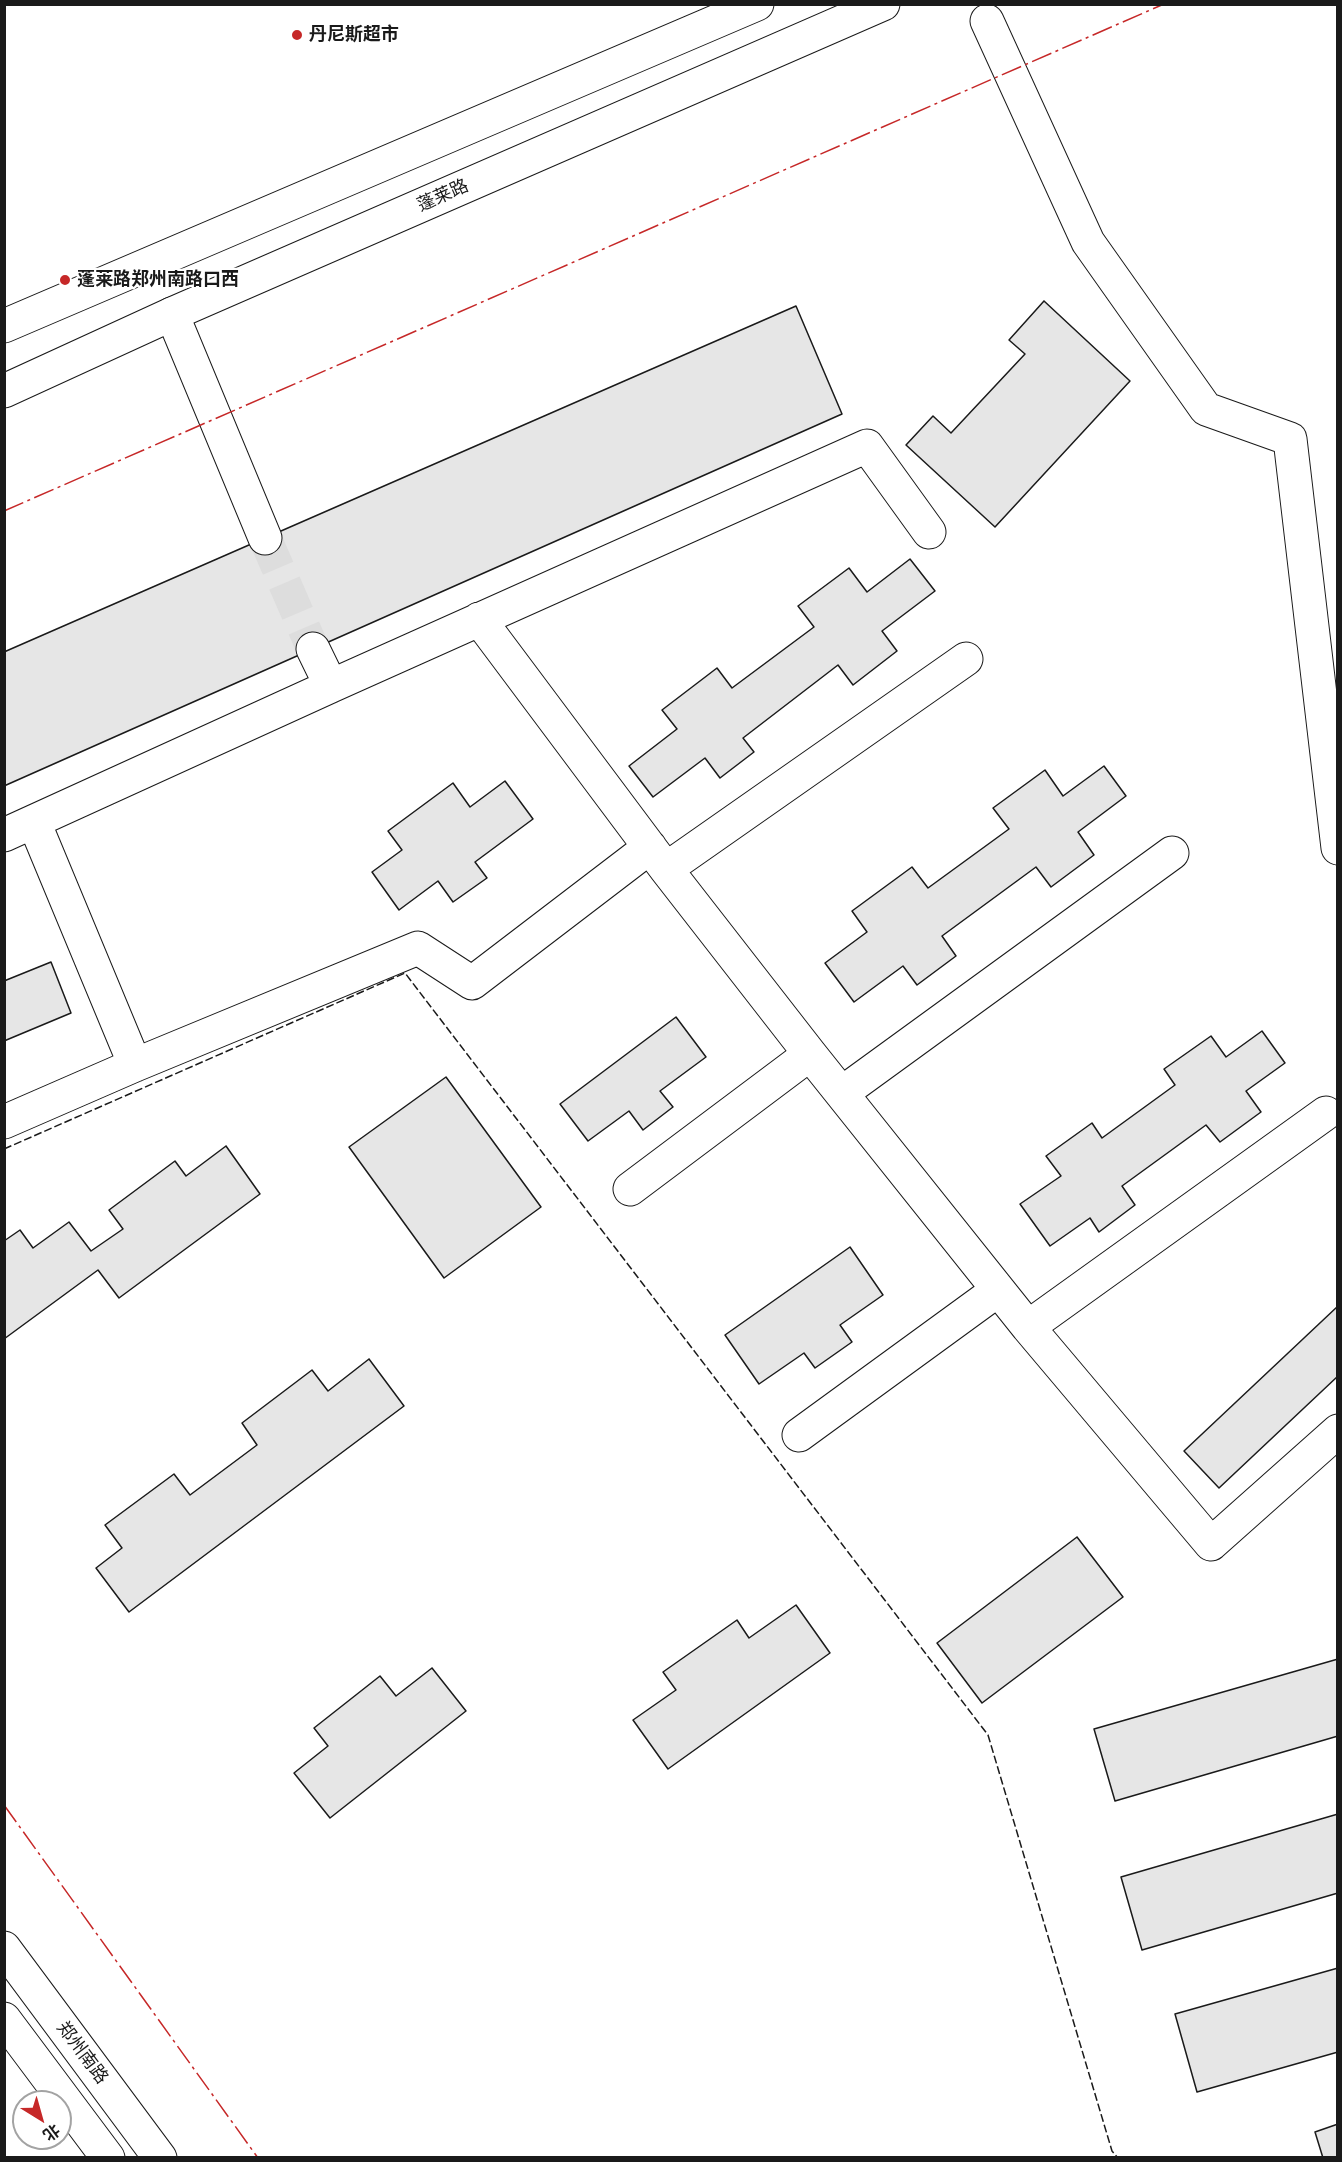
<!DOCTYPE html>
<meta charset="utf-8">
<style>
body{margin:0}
#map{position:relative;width:1342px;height:2162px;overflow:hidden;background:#fff;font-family:Manrope,"Noto Sans SC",sans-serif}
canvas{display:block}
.frame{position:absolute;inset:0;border:6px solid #1a1a1a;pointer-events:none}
.north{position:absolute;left:12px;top:2090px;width:60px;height:60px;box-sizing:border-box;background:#fff;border:2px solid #a3a3a3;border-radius:50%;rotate:143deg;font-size:16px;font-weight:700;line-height:24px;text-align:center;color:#1a1a1a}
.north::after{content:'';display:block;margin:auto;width:21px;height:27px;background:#c62828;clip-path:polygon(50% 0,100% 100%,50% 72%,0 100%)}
</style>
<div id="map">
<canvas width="1342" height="2162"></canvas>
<div class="frame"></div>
<div class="north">北</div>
</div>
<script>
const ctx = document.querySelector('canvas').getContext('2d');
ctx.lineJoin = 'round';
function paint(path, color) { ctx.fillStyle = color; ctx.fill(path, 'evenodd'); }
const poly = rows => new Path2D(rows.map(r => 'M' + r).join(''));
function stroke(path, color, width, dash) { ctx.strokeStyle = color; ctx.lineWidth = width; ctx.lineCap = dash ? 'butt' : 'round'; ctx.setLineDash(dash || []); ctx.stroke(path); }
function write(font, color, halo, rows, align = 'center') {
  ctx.font = font + ' Manrope,"Noto Sans SC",sans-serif'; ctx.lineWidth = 4.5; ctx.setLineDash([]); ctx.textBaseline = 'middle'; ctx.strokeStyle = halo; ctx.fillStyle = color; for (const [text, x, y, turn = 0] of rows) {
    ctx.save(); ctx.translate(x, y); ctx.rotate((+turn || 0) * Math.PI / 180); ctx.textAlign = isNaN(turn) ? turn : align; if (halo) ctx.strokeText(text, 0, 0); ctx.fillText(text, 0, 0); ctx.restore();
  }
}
const building = poly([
 [1044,301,1130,381,995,527,906,445,933,416,951,433,1025,354,1009,340,1044,301],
 [796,306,842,414,4,786,4,652,796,306],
 [910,559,935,591,882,631,897,651,853,685,838,665,743,738,754,752,720,778,705,758,653,797,629,766,677,729,662,710,717,668,732,688,814,627,798,606,849,568,867,592,910,559],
 [1104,766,1126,796,1078,832,1094,855,1051,887,1036,867,942,936,956,956,917,985,903,966,854,1002,825,963,867,932,852,911,912,867,928,888,1009,829,993,808,1045,770,1063,796,1104,766],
 [505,781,533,819,475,862,487,878,453,902,438,881,399,910,372,872,402,850,388,831,453,783,470,807,505,781],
 [51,962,71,1013,4,1041,4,981,51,962],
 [676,1017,706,1057,660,1091,673,1107,643,1130,629,1111,588,1141,560,1104,676,1017],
 [1262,1031,1285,1063,1246,1091,1261,1112,1220,1142,1206,1125,1122,1186,1135,1205,1099,1232,1090,1218,1050,1246,1020,1204,1061,1176,1046,1156,1092,1123,1102,1138,1175,1085,1164,1069,1211,1036,1226,1057,1262,1031],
 [446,1077,541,1207,444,1278,349,1147,446,1077],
 [226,1146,260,1194,119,1298,98,1270,4,1339,4,1241,20,1230,33,1248,69,1222,91,1251,123,1229,109,1210,175,1161,186,1176,226,1146],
 [850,1247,883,1295,840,1325,852,1342,815,1368,804,1353,759,1384,725,1335,850,1247],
 [1338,1306,1338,1376,1219,1488,1184,1451,1338,1306],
 [369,1359,404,1406,129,1612,96,1568,122,1548,105,1525,174,1474,190,1495,257,1445,242,1423,312,1370,328,1391,369,1359],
 [1077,1537,1123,1597,982,1703,937,1643,1077,1537],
 [796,1605,830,1653,668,1769,633,1720,676,1690,663,1672,737,1620,749,1638,796,1605],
 [1338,1659,1338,1736,1115,1801,1094,1729,1338,1659],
 [432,1668,466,1711,330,1818,294,1773,328,1746,314,1728,380,1676,396,1696,432,1668],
 [1338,1814,1338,1893,1142,1950,1121,1877,1338,1814],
 [1338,1968,1338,2052,1197,2092,1175,2014,1338,1968],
 [1338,2124,1338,2158,1323,2158,1315,2132,1338,2124]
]);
const minorTunnel = poly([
 [265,538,313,649]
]);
const minor = poly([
 [987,21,1088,242,1206,409,1290,439,1338,848],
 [172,314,265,538],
 [479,619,666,869,810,1054,1028,1327,1211,1544,1338,1431],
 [313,649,331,686,867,446,929,532],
 [34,822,135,1065],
 [4,835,331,686],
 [666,869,966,659],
 [842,1093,1172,853],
 [4,1122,135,1065,418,948,472,983,650,847],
 [630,1189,810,1054],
 [1028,1327,1326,1113],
 [799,1435,998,1290],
 [4,1948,160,2158],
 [4,2019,108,2158]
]);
const major = poly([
 [4,326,757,4],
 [4,391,172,314,883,4]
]);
const fence = poly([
 [4,1149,405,973,988,1735,1112,2151,1118,2158]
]);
const power = poly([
 [4,511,1164,4],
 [4,1805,258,2158]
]);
const markers = [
 [297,35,6,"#c62828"],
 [65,280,6,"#c62828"]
];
const poiNames = [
 ["丹尼斯超市",309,35],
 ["蓬莱路郑州南路口西",77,280]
];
const streetNames = [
 ["蓬莱路",443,196,-24],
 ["郑州南路",82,2053,53]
];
paint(building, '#e6e6e6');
stroke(building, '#1a1a1a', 1.5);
stroke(minorTunnel, '#ddd', 33, [33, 16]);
stroke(minor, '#1a1a1a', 35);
stroke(major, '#1a1a1a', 35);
stroke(minor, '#fff', 33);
stroke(major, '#fff', 33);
stroke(fence, '#1a1a1a', 1.5, [8, 3]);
stroke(power, '#c62828', 1.5, [21, 4.5, 3, 4.5]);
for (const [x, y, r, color] of markers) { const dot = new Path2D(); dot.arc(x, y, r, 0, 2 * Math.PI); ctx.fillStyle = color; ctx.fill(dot); stroke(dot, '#fff', 2); }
write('bold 18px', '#1a1a1a', '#fff', poiNames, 'left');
write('18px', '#1a1a1a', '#fff', streetNames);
</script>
